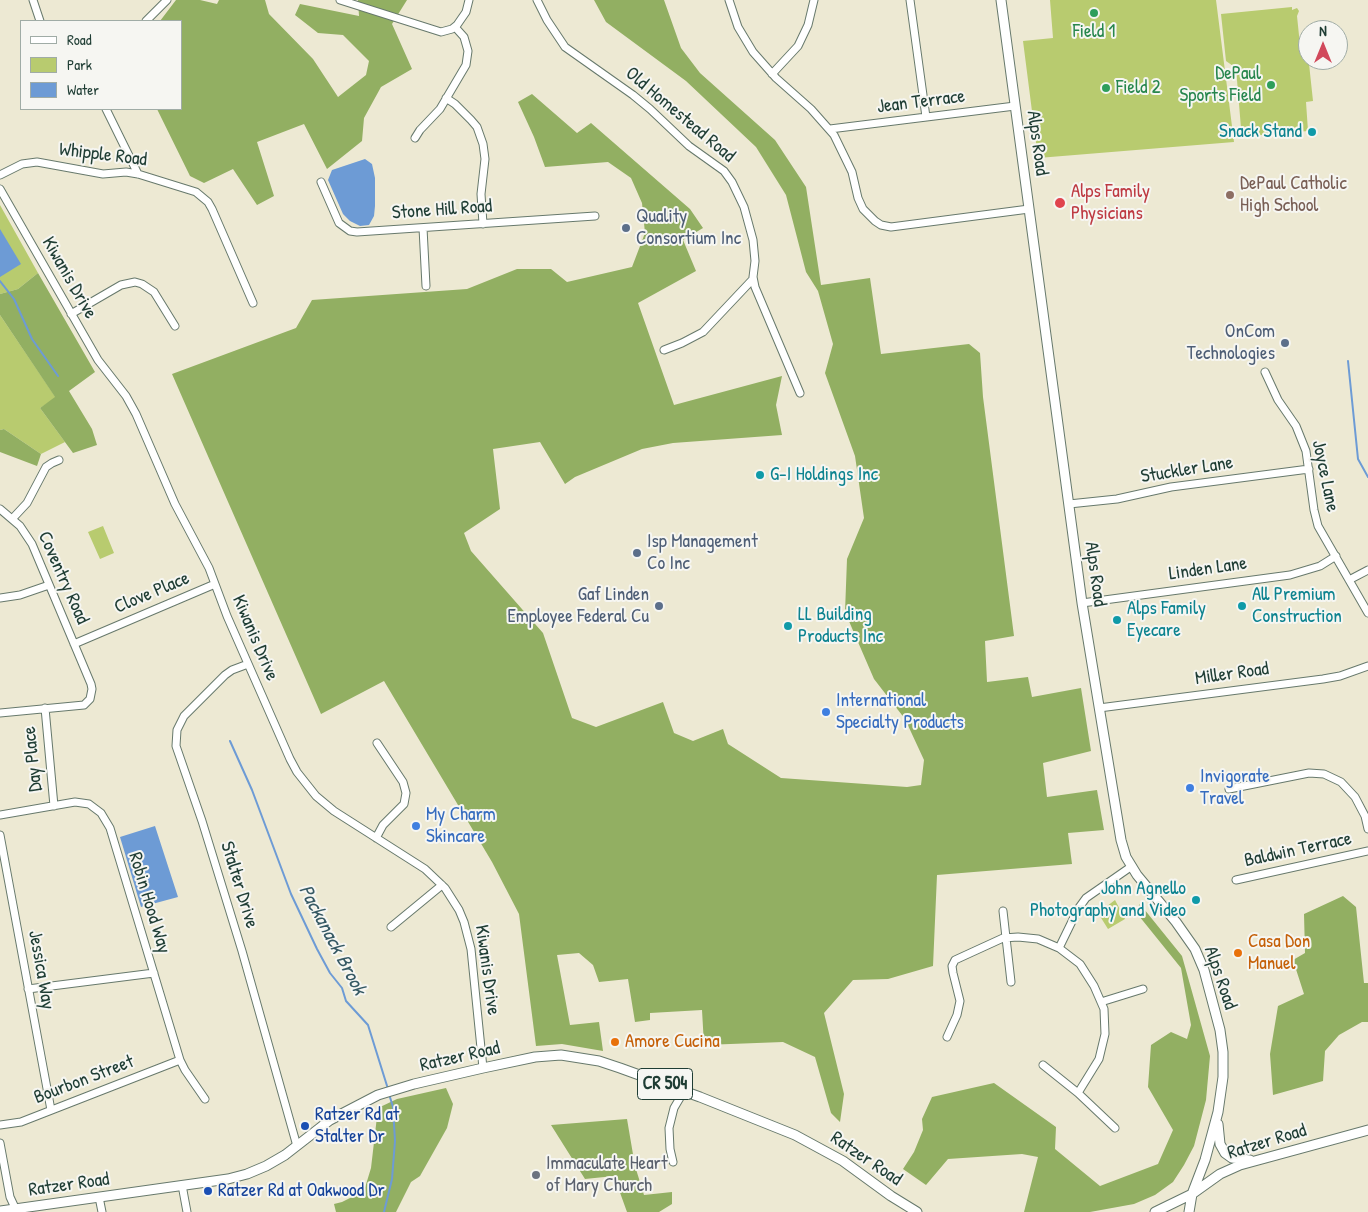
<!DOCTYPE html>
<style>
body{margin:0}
#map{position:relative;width:1368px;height:1212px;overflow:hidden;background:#ede9d3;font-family:"Patrick Hand",sans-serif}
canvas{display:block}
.legend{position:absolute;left:20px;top:20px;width:162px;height:90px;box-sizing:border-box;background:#f6f6f2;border:1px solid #a0aca6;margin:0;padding:6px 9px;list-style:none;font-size:15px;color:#1f3d34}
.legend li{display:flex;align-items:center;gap:10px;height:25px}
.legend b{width:25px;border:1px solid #a0aca6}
.north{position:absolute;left:1298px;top:20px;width:50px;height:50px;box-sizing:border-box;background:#f6f6f2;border:1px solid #a0aca6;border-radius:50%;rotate:0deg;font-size:14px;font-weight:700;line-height:20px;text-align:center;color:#1f3d34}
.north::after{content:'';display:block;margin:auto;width:18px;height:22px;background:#d1495b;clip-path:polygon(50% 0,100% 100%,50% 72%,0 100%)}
</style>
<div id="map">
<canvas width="1368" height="1212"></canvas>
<ul class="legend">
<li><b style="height:6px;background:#fff"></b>Road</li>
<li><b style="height:14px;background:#b8cb6f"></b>Park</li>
<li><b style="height:14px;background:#6d9bd5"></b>Water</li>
</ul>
<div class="north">N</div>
</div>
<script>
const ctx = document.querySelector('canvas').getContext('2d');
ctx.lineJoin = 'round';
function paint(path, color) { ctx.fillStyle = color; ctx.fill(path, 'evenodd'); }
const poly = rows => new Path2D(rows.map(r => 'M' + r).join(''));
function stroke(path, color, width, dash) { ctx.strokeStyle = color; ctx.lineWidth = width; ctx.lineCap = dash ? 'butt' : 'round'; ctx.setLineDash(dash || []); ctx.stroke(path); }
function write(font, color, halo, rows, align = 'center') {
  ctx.font = font + ' "Patrick Hand",sans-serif'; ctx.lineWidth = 4; ctx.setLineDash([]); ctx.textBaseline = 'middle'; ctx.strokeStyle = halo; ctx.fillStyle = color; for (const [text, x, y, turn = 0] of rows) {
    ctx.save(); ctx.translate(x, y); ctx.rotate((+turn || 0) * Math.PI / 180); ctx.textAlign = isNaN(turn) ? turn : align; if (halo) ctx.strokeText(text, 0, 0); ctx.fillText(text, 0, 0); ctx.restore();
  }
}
const green = poly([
 [1050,0,1216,0,1234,142,1038,158,1023,41,1053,38],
 [1292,7,1292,10,1297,8,1299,11,1297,16,1300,45,1307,45,1313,101,1306,102,1308,131,1250,136,1241,128,1236,68,1226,61,1221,14],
 [0,205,38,273,18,289,0,294],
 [0,315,56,398,40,408,65,442,41,454,4,429,0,430],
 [103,526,114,553,100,559,88,532],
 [1115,900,1125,919,1108,929,1098,913]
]);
const forest = poly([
 [176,0,200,0,217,4,219,0,265,0,269,14,313,59,338,97,366,75,369,61,343,35,318,33,295,15,300,4,359,16,358,0,407,0,392,24,412,69,381,87,364,118,362,141,327,169,304,124,257,142,274,196,257,205,233,169,204,183,190,176,157,109,181,109,181,21,160,21],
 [594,0,664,0,681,48,700,73,775,140,806,187,821,285,870,278,881,354,969,344,980,353,983,397,1014,636,985,641,987,682,1028,677,1032,697,1081,688,1091,751,1043,763,1047,797,1097,790,1104,830,1068,833,1072,864,937,875,933,966,888,979,853,980,824,1013,844,1094,840,1122,831,1113,815,1057,783,1042,704,1045,702,1010,650,1013,650,1020,635,1022,628,979,599,982,593,965,579,953,557,955,570,1025,599,1022,603,1051,562,1044,536,1046,519,914,492,862,384,681,321,714,172,374,296,328,312,300,467,289,517,269,551,269,567,282,632,267,645,233,642,203,631,178,608,162,545,167,534,137,518,102,532,94,577,133,591,123,690,209,703,228,683,240,696,271,638,303,674,405,782,376,776,405,782,435,673,443,642,449,575,477,565,484,540,442,493,449,500,509,464,533,471,551,543,633,572,718,596,727,663,702,674,733,693,741,723,729,728,744,781,778,907,787,921,785,924,760,905,719,874,679,845,612,847,559,864,518,855,456,825,373,833,344,818,291,806,272,786,195,756,147,686,81,606,22],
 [38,273,95,372,69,391,92,429,97,445,73,453,40,408,55,397,0,315,0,294,18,289],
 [4,429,41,454,37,466,0,452,0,430],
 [1343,896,1356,907,1364,983,1368,983,1368,1022,1362,1022,1339,1035,1325,1051,1323,1081,1273,1095,1270,1054,1278,1006,1304,994,1293,960,1305,953,1304,914],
 [1140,904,1182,956,1210,1056,1206,1100,1194,1146,1184,1165,1173,1182,1155,1195,1134,1204,1090,1212,1024,1212,1038,1157,1022,1154,948,1159,926,1185,903,1169,914,1152,923,1130,922,1119,932,1097,994,1083,1056,1127,1055,1149,1100,1186,1158,1164,1173,1130,1148,1087,1151,1045,1171,1032,1187,1039,1191,1025,1181,968,1135,911],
 [446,1088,453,1104,447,1128,420,1176,411,1182,396,1212,336,1212,334,1204,342,1202,364,1191,371,1168,378,1108,397,1099],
 [627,1119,635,1166,644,1195,672,1192,672,1204,659,1212,627,1212,614,1176,585,1179,551,1125]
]);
const water = poly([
 [365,159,372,164,375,178,375,206,374,216,369,225,360,226,350,221,343,214,328,180,332,170],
 [0,229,21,264,0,277],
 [155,826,178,897,141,907,120,837]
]);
const stream = poly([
 [0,281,14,299,32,339,58,376],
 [1348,361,1358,459,1368,477],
 [230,741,252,790,291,894,317,949,330,973,342,988,346,1001,368,1025,388,1089],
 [384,1212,392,1179,395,1141,393,1107,389,1094]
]);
const minor = poly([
 [33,0,40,21],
 [340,0,441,32,452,29,457,25,466,12,469,0],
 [537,0,547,20,565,47,633,95,650,109,689,146,724,171,732,182,744,207,753,240,755,261,753,277,755,287,800,393],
 [729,0,738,27,753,52,776,78,811,109,834,135,852,172,858,198,863,209,875,221,881,225,891,227,1029,209],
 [910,0,926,117],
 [146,21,167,0],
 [772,74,798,46,808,25,814,0],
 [446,98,455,104,471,120,477,127,483,144,485,159,481,194,483,224],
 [106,109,138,174],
 [830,129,1015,106],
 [415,138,420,130,440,109,466,65,468,51,464,37,455,27],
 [0,175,22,164,37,162,103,174,126,172,138,174,196,192,208,202,212,209,253,303],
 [321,182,339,223,350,231,357,232,595,216],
 [0,189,98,360,126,396,136,414,175,504,209,568,227,616,290,759,297,772,316,796,334,811,425,869,445,888,459,910,464,922,471,949,483,1068],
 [423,228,426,286],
 [71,314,121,285,135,282,142,284,154,292,175,326],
 [664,350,682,343,703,332,753,279],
 [1265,372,1278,400,1296,426,1306,451,1314,510,1318,526,1368,613],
 [1069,504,1117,499,1171,487,1309,469],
 [0,509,20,526,32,544,91,684,92,689,90,699,84,705,0,713],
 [13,518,27,503,46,467,52,463,59,460],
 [1349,580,1368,570],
 [0,598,20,595,49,585],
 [1082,603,1290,575,1320,566,1336,556],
 [74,644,215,584],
 [248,664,232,670,225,675,184,716,177,730,176,746,202,821,242,951,297,1146],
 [45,708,54,806],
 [1099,708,1323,679,1340,676,1368,666],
 [1229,789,1309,773,1324,774,1341,782,1355,797,1365,816,1368,829],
 [0,815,75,802,89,804,101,813,110,828,180,1060,185,1070,205,1099],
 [0,835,51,1110],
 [376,838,383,825,404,804,406,793,403,782,377,743],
 [1236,880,1368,851],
 [1003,911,1011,982],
 [391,927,442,885],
 [1059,948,1078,909,1086,898,1132,866],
 [28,989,154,973],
 [1101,1002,1143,989],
 [947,1037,957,1015,960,1001,953,973,952,966,955,960,1003,938,1018,937,1038,939,1059,948,1080,964,1094,986,1104,1009,1105,1034,1099,1059,1078,1093],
 [1043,1065,1078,1093,1115,1128],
 [0,1125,21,1122,180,1060],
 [0,1143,10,1197,17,1212],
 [673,1162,670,1149,669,1128,674,1108,684,1091],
 [182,1185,187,1212],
 [99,1197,102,1212]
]);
const major = poly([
 [1001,0,1082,603,1121,840,1126,857,1137,875,1176,922,1195,949,1204,970,1220,1030,1223,1052,1223,1077,1218,1112,1205,1160,1192,1194,1189,1212],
 [1218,1124,1220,1144,1225,1153,1232,1158,1250,1160],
 [0,1211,228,1179,247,1174,266,1166,285,1155,330,1120,378,1095,414,1084,483,1068,535,1057,561,1055,599,1061,620,1068,700,1097,795,1135,843,1161,891,1196,917,1212],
 [1155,1212,1192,1194,1220,1174,1240,1165,1368,1130]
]);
const markers = [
 [1094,13,5,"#2e9e5b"],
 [1271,85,5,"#2e9e5b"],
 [1106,88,5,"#2e9e5b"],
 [1312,132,5,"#0f9aa8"],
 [1230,195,5,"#8d6e63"],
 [1060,203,6,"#e0444e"],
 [626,228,5,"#5c6f8a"],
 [1285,343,5,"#5c6f8a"],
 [760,475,5,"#0f9aa8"],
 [637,553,5,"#5c6f8a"],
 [659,606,5,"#5c6f8a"],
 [1242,606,5,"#0f9aa8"],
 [1117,620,5,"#0f9aa8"],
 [788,626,5,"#0f9aa8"],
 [826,712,5,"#3f7fe0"],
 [1190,788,5,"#3f7fe0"],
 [416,826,5,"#3f7fe0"],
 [1196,900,5,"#0f9aa8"],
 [1238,953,5,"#e8710a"],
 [615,1042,5,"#e8710a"],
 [305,1126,5,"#1a4fb4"],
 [536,1175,5,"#6b7280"],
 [208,1191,5,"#1a4fb4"]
];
const shields = [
 [665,1084,55]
];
const shieldNames = [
 ["CR 504",665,1084]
];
const leisureNames = [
 ["Field 1",1094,32],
 ["DePaul",1261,74,"right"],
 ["Sports Field",1261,96,"right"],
 ["Field 2",1116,88,"left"]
];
const streetNames = [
 ["Jean Terrace",921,102,-7],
 ["Old Homestead Road",680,115,40],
 ["Alps Road",1037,143,82],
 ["Whipple Road",103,155,7],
 ["Stone Hill Road",442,210,-4],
 ["Kiwanis Drive",69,278,60],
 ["Stuckler Lane",1187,470,-9],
 ["Joyce Lane",1325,476,78],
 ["Linden Lane",1208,569,-8],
 ["Alps Road",1095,574,82],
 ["Coventry Road",63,578,66],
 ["Clove Place",152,593,-23],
 ["Kiwanis Drive",255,638,67],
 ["Miller Road",1232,674,-8],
 ["Day Place",33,759,-96],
 ["Baldwin Terrace",1298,850,-12],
 ["Stalter Drive",239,885,73],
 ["Robin Hood Way",149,903,73],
 ["Jessica Way",41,970,80],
 ["Kiwanis Drive",487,970,82],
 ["Alps Road",1220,978,71],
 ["Ratzer Road",460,1057,-13],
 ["Bourbon Street",84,1080,-21],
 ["Ratzer Road",1267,1142,-17],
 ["Ratzer Road",866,1159,34],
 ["Ratzer Road",69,1185,-8]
];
const cultureNames = [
 ["Snack Stand",1302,132,"right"],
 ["G-I Holdings Inc",770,475],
 ["All Premium",1252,595],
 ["Construction",1252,617],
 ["Alps Family",1127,609],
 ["Eyecare",1127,631],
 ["LL Building",798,615],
 ["Products Inc",798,637],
 ["John Agnello",1186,889,"right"],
 ["Photography and Video",1186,911,"right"]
];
const educationNames = [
 ["DePaul Catholic",1240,184],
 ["High School",1240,206]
];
const healthNames = [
 ["Alps Family",1071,192],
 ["Physicians",1071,214]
];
const serviceNames = [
 ["Quality",636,217],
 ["Consortium Inc",636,239],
 ["OnCom",1275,332,"right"],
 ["Technologies",1275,354,"right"],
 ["Isp Management",647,542],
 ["Co Inc",647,564],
 ["Gaf Linden",649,595,"right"],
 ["Employee Federal Cu",649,617,"right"]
];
const shopNames = [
 ["International",836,701],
 ["Specialty Products",836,723],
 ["Invigorate",1200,777],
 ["Travel",1200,799],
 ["My Charm",426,815],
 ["Skincare",426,837]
];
const foodNames = [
 ["Casa Don",1248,942],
 ["Manuel",1248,964],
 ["Amore Cucina",625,1042]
];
const transitNames = [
 ["Ratzer Rd at",315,1115],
 ["Stalter Dr",315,1137],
 ["Ratzer Rd at Oakwood Dr",218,1191]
];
const worshipNames = [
 ["Immaculate Heart",546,1164],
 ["of Mary Church",546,1186]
];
const waterNames = [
 ["Packanack Brook",332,940,62]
];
paint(green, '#b8cb6f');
paint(forest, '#92af62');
paint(water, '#6d9bd5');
stroke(stream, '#6d9bd5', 2);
stroke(minor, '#67796c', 9);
stroke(major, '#67796c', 11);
stroke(minor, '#fff', 7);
stroke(major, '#fff', 9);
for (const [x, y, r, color] of markers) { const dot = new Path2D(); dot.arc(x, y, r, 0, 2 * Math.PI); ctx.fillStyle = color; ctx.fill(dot); stroke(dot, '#f6f6f2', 2); }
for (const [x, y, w] of shields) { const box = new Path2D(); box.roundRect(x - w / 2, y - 15.5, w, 31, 4); ctx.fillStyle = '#f6f6f2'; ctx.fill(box); stroke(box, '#1f3d34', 1); }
write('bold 18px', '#1f3d34', null, shieldNames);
write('19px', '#27864d', '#f6f6f2', leisureNames);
write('19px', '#1f3d34', '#f6f6f2', streetNames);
write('19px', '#0d838f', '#f6f6f2', cultureNames, 'left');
write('19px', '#785e54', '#f6f6f2', educationNames, 'left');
write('19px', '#be3a42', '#f6f6f2', healthNames, 'left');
write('19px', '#4e5e75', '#f6f6f2', serviceNames, 'left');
write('19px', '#366cbe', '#f6f6f2', shopNames, 'left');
write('19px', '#c56008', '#f6f6f2', foodNames, 'left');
write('19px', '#164399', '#f6f6f2', transitNames, 'left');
write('19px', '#5b616d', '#f6f6f2', worshipNames, 'left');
write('italic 20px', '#365964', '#f6f6f2', waterNames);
</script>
